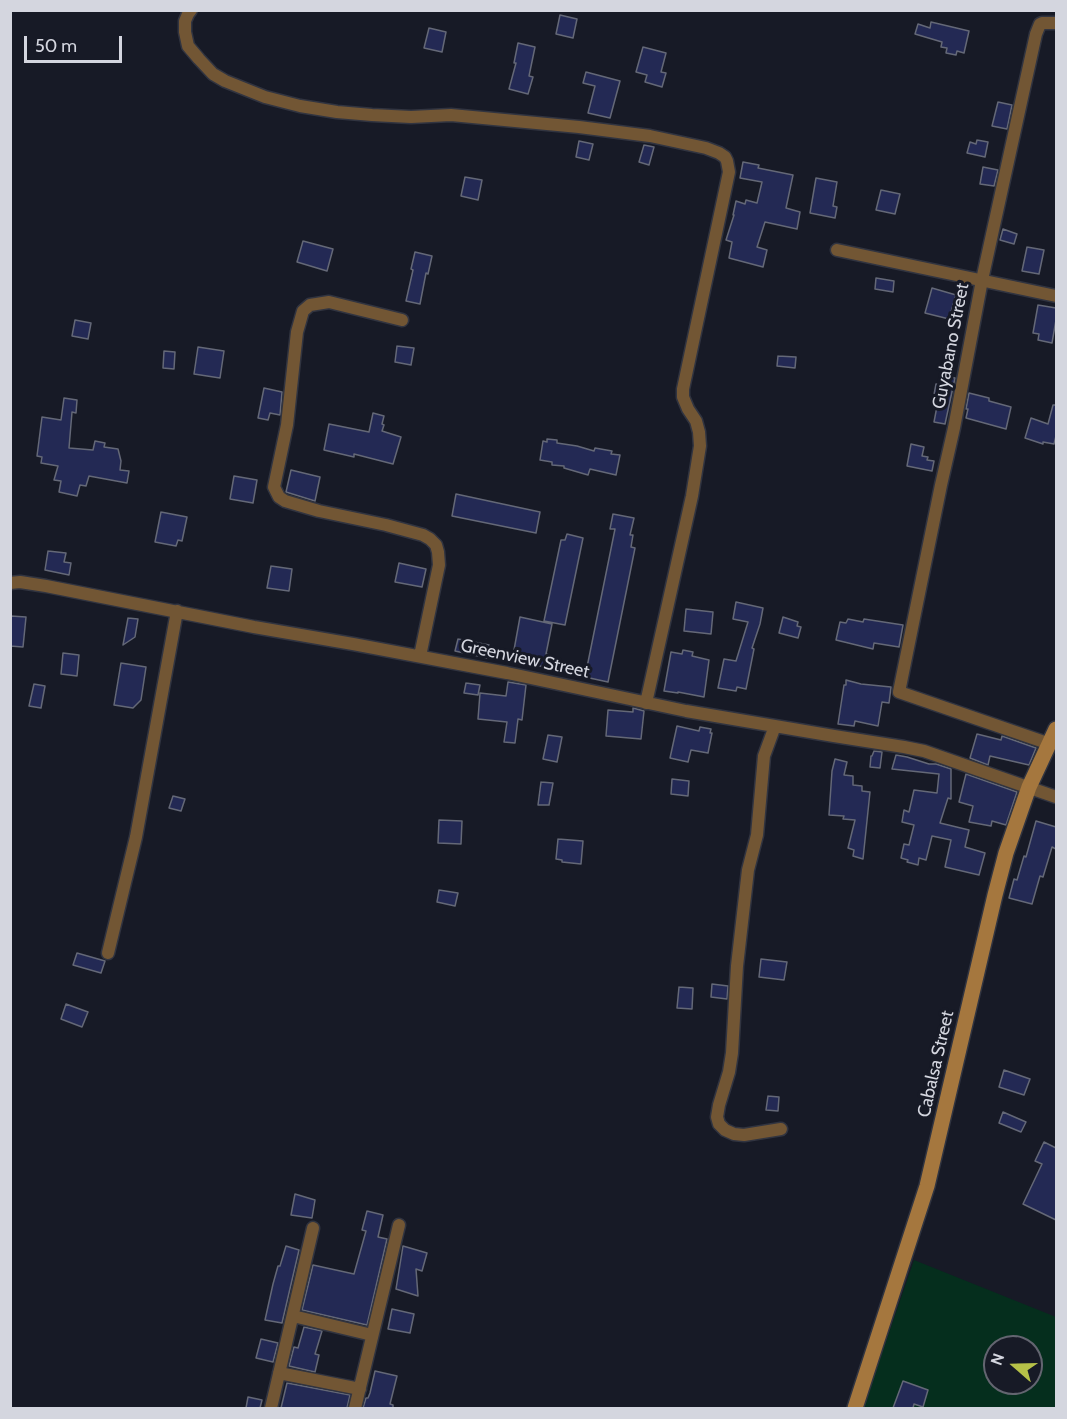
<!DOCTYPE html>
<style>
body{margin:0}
#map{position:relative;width:1067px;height:1419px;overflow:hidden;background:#171a26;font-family:Cabin,sans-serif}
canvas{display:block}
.frame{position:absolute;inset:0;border:12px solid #d4d6df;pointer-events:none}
.north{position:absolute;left:983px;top:1335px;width:60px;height:60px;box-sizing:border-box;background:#171a26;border:2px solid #636570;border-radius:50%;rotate:290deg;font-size:16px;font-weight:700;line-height:24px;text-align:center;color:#d4d6df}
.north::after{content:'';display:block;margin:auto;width:21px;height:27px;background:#b6c148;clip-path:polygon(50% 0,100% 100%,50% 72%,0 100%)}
.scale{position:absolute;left:24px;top:36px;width:98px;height:27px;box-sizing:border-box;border:3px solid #d4d6df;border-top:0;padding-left:8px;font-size:18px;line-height:21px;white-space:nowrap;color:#d4d6df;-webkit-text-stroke:4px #171a26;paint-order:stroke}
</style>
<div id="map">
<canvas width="1067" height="1419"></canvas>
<div class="frame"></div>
<div class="north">N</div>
<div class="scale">50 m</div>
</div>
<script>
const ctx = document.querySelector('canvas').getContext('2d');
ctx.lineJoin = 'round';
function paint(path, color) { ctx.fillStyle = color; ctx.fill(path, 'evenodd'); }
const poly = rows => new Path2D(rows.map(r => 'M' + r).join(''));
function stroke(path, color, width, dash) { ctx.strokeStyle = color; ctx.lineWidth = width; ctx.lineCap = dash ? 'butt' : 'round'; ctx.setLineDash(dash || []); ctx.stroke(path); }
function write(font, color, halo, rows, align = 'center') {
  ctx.font = font + ' Cabin,sans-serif'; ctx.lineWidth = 6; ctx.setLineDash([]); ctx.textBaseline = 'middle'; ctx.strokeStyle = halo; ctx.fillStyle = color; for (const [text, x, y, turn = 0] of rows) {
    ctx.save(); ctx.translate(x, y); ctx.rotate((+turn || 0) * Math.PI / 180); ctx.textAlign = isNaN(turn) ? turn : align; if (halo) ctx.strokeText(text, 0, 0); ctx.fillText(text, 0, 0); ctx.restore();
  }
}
const green = poly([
 [914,1260,1056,1317,1056,1408,863,1408],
 [995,1347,1031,1347,1031,1383,995,1383]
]);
const building = poly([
 [560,15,577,19,573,38,556,34,560,15],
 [931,22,969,31,964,53,957,51,956,55,946,53,947,48,941,47,942,42,915,34,918,24,930,28,931,22],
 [429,28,446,32,442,52,424,48,429,28],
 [518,43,535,47,529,76,533,77,528,94,509,89,516,63,514,63,518,43],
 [643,47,666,53,661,72,666,73,662,87,645,82,647,75,636,72,643,47],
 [586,72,620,81,610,118,588,113,595,86,583,83,586,72],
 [998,102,1012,105,1007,129,992,126,998,102],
 [977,140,988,142,985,157,967,153,970,142,976,144,977,140],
 [579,141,593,144,589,160,576,157,579,141],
 [644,145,654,147,649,165,639,162,644,145],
 [743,162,759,165,758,168,793,175,786,208,800,212,797,229,765,222,757,247,767,250,763,267,729,258,732,242,726,240,734,215,733,215,736,201,745,204,746,200,757,203,762,182,740,178,743,162],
 [983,167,998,170,994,186,980,184,983,167],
 [465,177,482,180,478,200,461,196,465,177],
 [816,178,837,182,833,206,837,207,835,218,810,213,816,178],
 [881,190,900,194,895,214,876,210,881,190],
 [1003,229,1017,234,1014,244,1000,240,1003,229],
 [303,241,333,249,327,271,297,262,303,241],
 [1027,247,1044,250,1039,274,1022,271,1027,247],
 [415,252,432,256,428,274,426,273,420,304,406,301,413,270,411,269,415,252],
 [876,278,894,281,893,292,875,289,876,278],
 [932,288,956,295,949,319,925,313,932,288],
 [1038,305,1056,308,1056,320,1052,343,1038,340,1039,334,1033,333,1038,305],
 [75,320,91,323,88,339,72,336,75,320],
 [397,346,414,348,411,365,395,362,397,346],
 [198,347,224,351,220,378,194,374,198,347],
 [164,351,175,352,174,369,163,368,164,351],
 [778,356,796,357,795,368,777,366,778,356],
 [945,376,955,378,945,424,934,422,938,401,933,400,936,384,943,386,945,376],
 [264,388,282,392,280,415,270,413,268,420,258,418,264,388],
 [969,393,989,398,989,401,1011,407,1006,429,966,418,968,409,966,409,969,393],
 [64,398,77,400,76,413,72,412,69,448,93,450,95,441,105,443,104,447,118,449,121,461,120,470,129,471,127,483,89,476,86,486,80,485,77,496,59,492,61,481,54,480,58,466,41,463,42,457,37,456,42,417,61,420,64,398],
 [1053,405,1056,405,1056,436,1054,444,1043,442,1043,444,1025,438,1031,418,1048,424,1053,405],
 [373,413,384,416,382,424,384,425,382,431,401,437,393,464,354,454,354,457,324,450,329,424,369,432,373,413],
 [547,439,557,440,557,443,577,446,594,451,595,448,612,451,611,454,620,455,616,475,590,469,588,475,564,468,564,466,552,465,552,462,540,460,543,441,547,442,547,439],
 [911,444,924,447,922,456,928,457,927,460,934,461,932,471,907,466,911,444],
 [291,470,320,477,315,501,286,492,291,470],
 [234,476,257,480,253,503,230,499,234,476],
 [456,494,540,512,536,533,452,516,456,494],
 [161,512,187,517,182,541,178,540,176,546,155,542,161,512],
 [613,514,634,518,630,535,633,535,631,547,635,548,608,682,585,677,615,529,610,529,613,514],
 [567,534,583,538,565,625,544,621,561,540,565,540,567,534],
 [48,551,66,553,64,562,71,563,69,575,45,570,48,551],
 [399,563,426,569,422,587,395,582,399,563],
 [271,566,292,569,289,591,267,588,271,566],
 [736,602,763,608,760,624,752,648,754,649,746,689,737,687,736,691,718,688,724,659,736,661,748,622,733,619,736,602],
 [686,609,713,612,711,634,684,631,686,609],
 [11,616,26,617,23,647,10,646,11,616],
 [520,617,552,624,546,654,553,656,551,668,512,661,520,617],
 [783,617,798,622,797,626,801,627,798,638,779,633,783,617],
 [128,618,138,619,135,637,123,645,128,618],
 [848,619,863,622,864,619,903,625,899,647,874,643,873,649,836,640,840,622,846,623,848,619],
 [458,639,489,645,487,658,455,651,458,639],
 [683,650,693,652,692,656,709,660,704,697,678,692,678,693,664,691,671,652,682,654,683,650],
 [63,653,79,655,77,676,61,674,63,653],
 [121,663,146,667,141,700,133,708,114,705,121,663],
 [846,680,861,684,891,687,889,703,882,702,878,726,855,721,854,726,838,724,844,685,846,685,846,680],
 [508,682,526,685,522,720,518,719,515,743,504,742,507,722,478,719,480,693,506,696,508,682],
 [466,683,480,685,478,695,464,693,466,683],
 [34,684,45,686,41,708,29,706,34,684],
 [633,708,644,711,641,739,606,736,608,710,633,712,633,708],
 [677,726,699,731,700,727,711,729,710,733,712,733,708,753,691,750,688,762,670,758,677,726],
 [977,734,1001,740,1002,736,1036,748,1029,765,990,756,988,765,970,758,977,734],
 [548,735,562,737,557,762,543,759,548,735],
 [874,751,882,752,880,768,870,767,871,756,872,756,874,751],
 [896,755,907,757,929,764,936,764,951,769,951,799,948,798,940,823,969,830,965,847,985,853,979,875,945,867,951,840,932,836,926,860,919,858,918,865,907,862,908,860,901,858,904,844,909,845,914,825,902,822,904,810,909,812,914,790,937,793,939,774,892,769,896,755],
 [835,759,847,762,844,775,853,776,853,785,862,786,862,791,870,792,863,859,853,856,854,850,848,848,855,820,843,819,844,816,829,815,832,771,835,759],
 [966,774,1017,792,1006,825,992,821,991,826,969,822,973,806,959,802,966,774],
 [672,779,689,781,688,796,671,794,672,779],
 [541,782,553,783,549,805,538,805,541,782],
 [173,796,185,799,181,811,169,808,173,796],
 [439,820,462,821,461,844,438,843,439,820],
 [1036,821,1056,827,1056,849,1052,847,1043,877,1040,876,1032,904,1009,898,1014,879,1017,880,1024,856,1026,857,1036,821],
 [558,839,583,841,581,864,562,862,562,860,556,859,558,839],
 [439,890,458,893,455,906,437,902,439,890],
 [77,953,105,961,101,973,73,965,77,953],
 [761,959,787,962,784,980,759,977,761,959],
 [712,984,728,986,727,999,711,997,712,984],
 [679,987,693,988,692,1009,677,1008,679,987],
 [66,1004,88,1012,82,1027,61,1019,66,1004],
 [1004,1070,1030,1079,1024,1095,999,1087,1004,1070],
 [768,1096,779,1097,778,1111,766,1110,768,1096],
 [1003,1112,1026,1122,1021,1132,999,1123,1003,1112],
 [1044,1142,1056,1148,1056,1220,1023,1204,1042,1164,1035,1161,1044,1142],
 [295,1194,315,1200,312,1218,291,1215,295,1194],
 [367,1211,383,1215,378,1237,387,1239,367,1325,302,1310,313,1265,354,1274,366,1231,362,1230,367,1211],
 [286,1246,299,1250,282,1323,265,1320,273,1284,278,1266,280,1266,286,1246],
 [403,1246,427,1253,422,1271,416,1269,418,1296,396,1289,403,1246],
 [392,1309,414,1314,410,1333,388,1329,392,1309],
 [304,1327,322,1331,315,1354,319,1355,315,1372,289,1366,294,1347,298,1348,304,1327],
 [261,1339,278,1343,273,1362,256,1358,261,1339],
 [375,1371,397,1376,390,1404,393,1405,393,1408,363,1408,366,1398,368,1398,370,1393,375,1371],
 [903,1381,928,1390,923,1407,914,1404,913,1408,893,1408,903,1381],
 [287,1383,350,1395,347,1408,281,1408,287,1383],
 [248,1397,262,1400,260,1408,246,1408,248,1397]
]);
const street = poly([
 [191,10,188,14,185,21,185,32,188,46,199,59,213,74,225,81,265,97,300,106,337,112,372,115,411,117,451,115,579,127,650,136,706,148,719,153,725,157,727,161,729,172,683,389,683,397,688,409,696,421,699,432,700,446,692,496,646,703],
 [837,250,1056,296],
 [402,320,329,302,310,305,303,311,297,332,287,425,274,487,279,497,285,501,319,511,386,525,423,535,430,539,436,545,438,552,439,565,420,656],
 [10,583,20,582,46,586,254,627,353,644,507,673,686,711,834,736,904,747,924,751,1056,797],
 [775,726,764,756,757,835,748,870,737,966,732,1053,729,1072,719,1105,717,1117,719,1124,725,1130,734,1134,744,1135,781,1129],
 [1050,744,899,692,941,485,954,428,982,280,1036,34,1040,24,1042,23,1056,23],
 [108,953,136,837,177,611],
 [293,1316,372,1335],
 [279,1373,360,1389],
 [271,1408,313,1228],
 [355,1408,399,1225]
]);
const secondary = poly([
 [855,1408,927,1186,995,895,1006,853,1029,787,1056,729]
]);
const streetNames = [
 ["Guyabano Street",951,346,-79],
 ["Greenview Street",525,659,12],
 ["Cabalsa Street",936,1064,-77]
];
paint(green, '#052e1d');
paint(building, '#232954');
stroke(building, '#646877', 1.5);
stroke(street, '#313440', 15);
stroke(secondary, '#313440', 18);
stroke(street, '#725634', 12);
stroke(secondary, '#a5773e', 15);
write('18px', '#d4d6df', '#171a26', streetNames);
</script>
